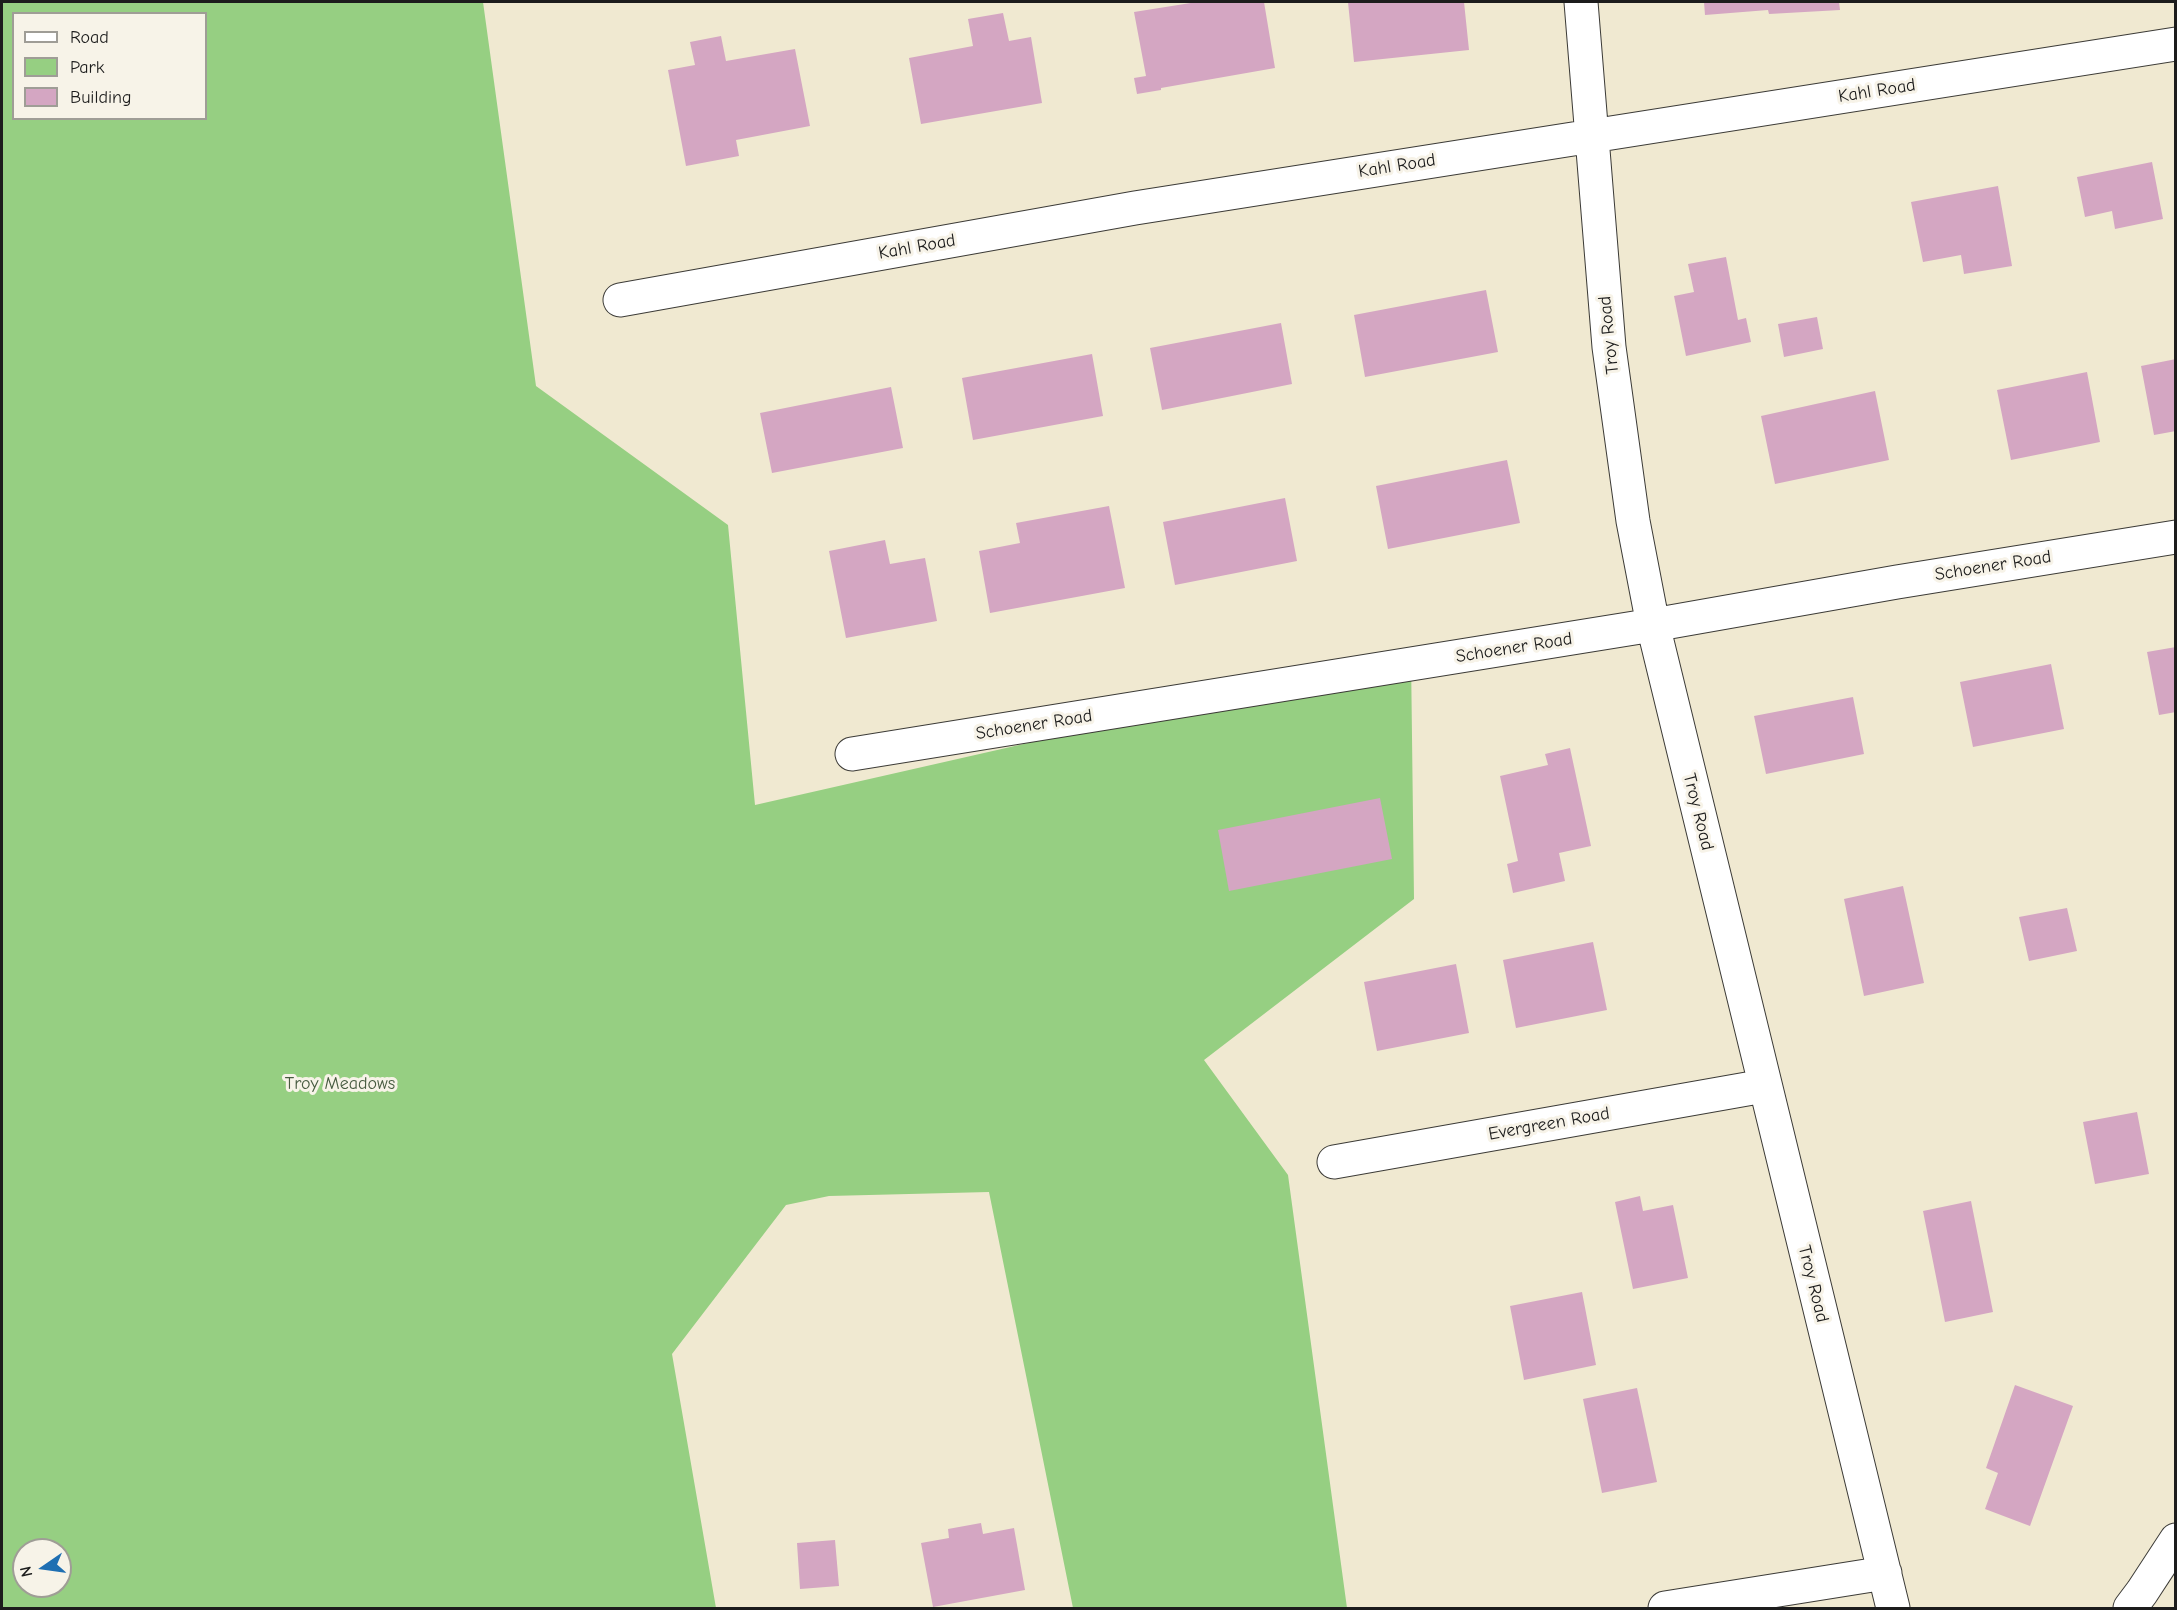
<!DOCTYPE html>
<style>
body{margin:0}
#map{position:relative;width:2177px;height:1610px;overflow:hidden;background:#f0e9d1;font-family:"Comic Neue",sans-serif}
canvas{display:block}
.frame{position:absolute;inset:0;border:3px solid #1c1c1c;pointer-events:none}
.legend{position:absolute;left:12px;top:12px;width:195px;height:108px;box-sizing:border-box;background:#f7f3e8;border:2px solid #9f9d96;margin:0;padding:8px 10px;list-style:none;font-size:18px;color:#1c1c1c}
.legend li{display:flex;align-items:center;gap:12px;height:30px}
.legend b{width:30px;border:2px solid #9f9d96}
.north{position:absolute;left:12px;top:1538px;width:60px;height:60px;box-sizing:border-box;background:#f7f3e8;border:2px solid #9f9d96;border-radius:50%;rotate:257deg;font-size:16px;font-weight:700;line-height:24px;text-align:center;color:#1c1c1c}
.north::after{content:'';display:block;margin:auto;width:21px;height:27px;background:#1f6fb2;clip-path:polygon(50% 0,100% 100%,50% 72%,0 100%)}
</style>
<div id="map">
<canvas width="2177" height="1610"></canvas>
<div class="frame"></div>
<ul class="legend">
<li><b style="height:8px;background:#fff"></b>Road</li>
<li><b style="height:16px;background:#96cf82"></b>Park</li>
<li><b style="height:16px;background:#d4a6c2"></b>Building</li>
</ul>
<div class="north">N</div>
</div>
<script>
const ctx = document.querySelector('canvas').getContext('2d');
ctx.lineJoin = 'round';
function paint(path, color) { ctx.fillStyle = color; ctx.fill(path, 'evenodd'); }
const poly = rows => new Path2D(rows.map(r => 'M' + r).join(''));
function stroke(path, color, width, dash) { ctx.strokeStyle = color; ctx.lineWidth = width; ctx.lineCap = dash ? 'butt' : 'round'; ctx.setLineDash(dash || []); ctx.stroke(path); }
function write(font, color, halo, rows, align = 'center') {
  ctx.font = font + ' "Comic Neue",sans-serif'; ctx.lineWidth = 6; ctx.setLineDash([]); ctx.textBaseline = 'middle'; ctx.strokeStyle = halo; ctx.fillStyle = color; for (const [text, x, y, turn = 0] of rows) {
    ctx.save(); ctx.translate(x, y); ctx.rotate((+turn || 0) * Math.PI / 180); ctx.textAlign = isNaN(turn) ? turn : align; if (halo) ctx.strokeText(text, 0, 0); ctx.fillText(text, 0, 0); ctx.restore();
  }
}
const green = poly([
 [2,2,483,2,536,386,728,525,755,805,1411,656,1414,899,1204,1060,1288,1175,1347,1608,1073,1608,989,1192,829,1196,786,1205,672,1354,716,1608,2,1608],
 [14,14,206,14,206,118,14,118],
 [24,1550,60,1550,60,1586,24,1586]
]);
const building = poly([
 [1197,2,1264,2,1275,68,1161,88,1161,90,1137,94,1134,78,1146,76,1134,12],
 [1348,2,1464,2,1469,50,1354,62],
 [1704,2,1839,2,1840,10,1769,14,1768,10,1705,15],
 [1003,13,1009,41,1031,37,1042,103,921,124,909,58,973,46,968,19],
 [721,36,726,61,795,49,810,126,736,140,739,156,686,166,668,70,695,65,690,42],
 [2152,162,2163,219,2115,229,2112,211,2085,217,2077,177],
 [1998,186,2012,266,1964,274,1961,255,1923,262,1911,202],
 [1726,257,1738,320,1746,318,1751,342,1686,356,1674,296,1694,292,1688,264],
 [1486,290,1498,352,1365,377,1354,315],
 [1817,317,1823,349,1784,357,1778,324],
 [1281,323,1292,384,1162,410,1150,348],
 [1092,354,1103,416,973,440,962,378],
 [2176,359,2176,431,2154,435,2141,366],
 [2087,372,2100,442,2011,460,1997,390],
 [891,387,903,448,772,473,760,413],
 [1875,391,1889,460,1775,484,1761,416],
 [1507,460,1520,523,1388,549,1376,486],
 [1285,498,1297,561,1175,585,1163,522],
 [1109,506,1125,588,990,613,979,551,1020,543,1016,523],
 [885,540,890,564,925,558,937,621,846,638,829,551],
 [2176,647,2176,712,2159,715,2147,652],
 [2051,664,2064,729,1973,747,1960,682],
 [1853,697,1864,754,1766,774,1754,716],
 [1570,748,1591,846,1559,853,1565,881,1513,893,1507,864,1518,861,1500,776,1548,765,1545,754],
 [1380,798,1392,859,1229,891,1218,830],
 [1903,886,1924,983,1864,996,1844,899],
 [2067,908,2077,951,2029,961,2019,917],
 [1593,942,1607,1010,1516,1028,1503,960],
 [1456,964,1469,1033,1377,1051,1364,982],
 [2137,1112,2149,1174,2095,1184,2083,1122],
 [1640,1196,1643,1211,1673,1205,1688,1278,1633,1289,1615,1202],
 [1971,1201,1993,1312,1945,1322,1923,1211],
 [1582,1292,1596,1365,1524,1380,1510,1306],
 [2015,1385,2073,1406,2030,1526,1985,1509,1998,1473,1986,1468],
 [1637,1388,1657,1482,1602,1493,1583,1399],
 [981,1523,983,1534,1014,1528,1025,1590,933,1607,921,1543,949,1538,948,1529],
 [835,1540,839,1586,800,1589,797,1543]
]);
const minor = poly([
 [1581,2,1609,347,1633,521,1653,625,1893,1608],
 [620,300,1135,208,2176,44],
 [852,754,1653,625,1897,582,2176,537],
 [1334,1162,1764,1086],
 [1665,1608,1885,1573],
 [2130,1608,2142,1592,2176,1540]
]);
const streetNames = [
 ["Kahl Road",1877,91,-9],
 ["Kahl Road",1397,166,-9],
 ["Kahl Road",917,247,-10],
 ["Troy Road",1609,335,-96],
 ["Schoener Road",1993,566,-9],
 ["Schoener Road",1514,648,-9],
 ["Schoener Road",1034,725,-9],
 ["Troy Road",1698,812,76],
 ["Evergreen Road",1549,1124,-10],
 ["Troy Road",1813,1284,76]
];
const parkNames = [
 ["Troy Meadows",340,1084]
];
paint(green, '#96cf82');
paint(building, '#d4a6c2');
stroke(minor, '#3c3b37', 35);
stroke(minor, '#fff', 33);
write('18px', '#1c1c1c', '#f7f3e8', streetNames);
write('18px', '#475b40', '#f7f3e8', parkNames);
</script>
